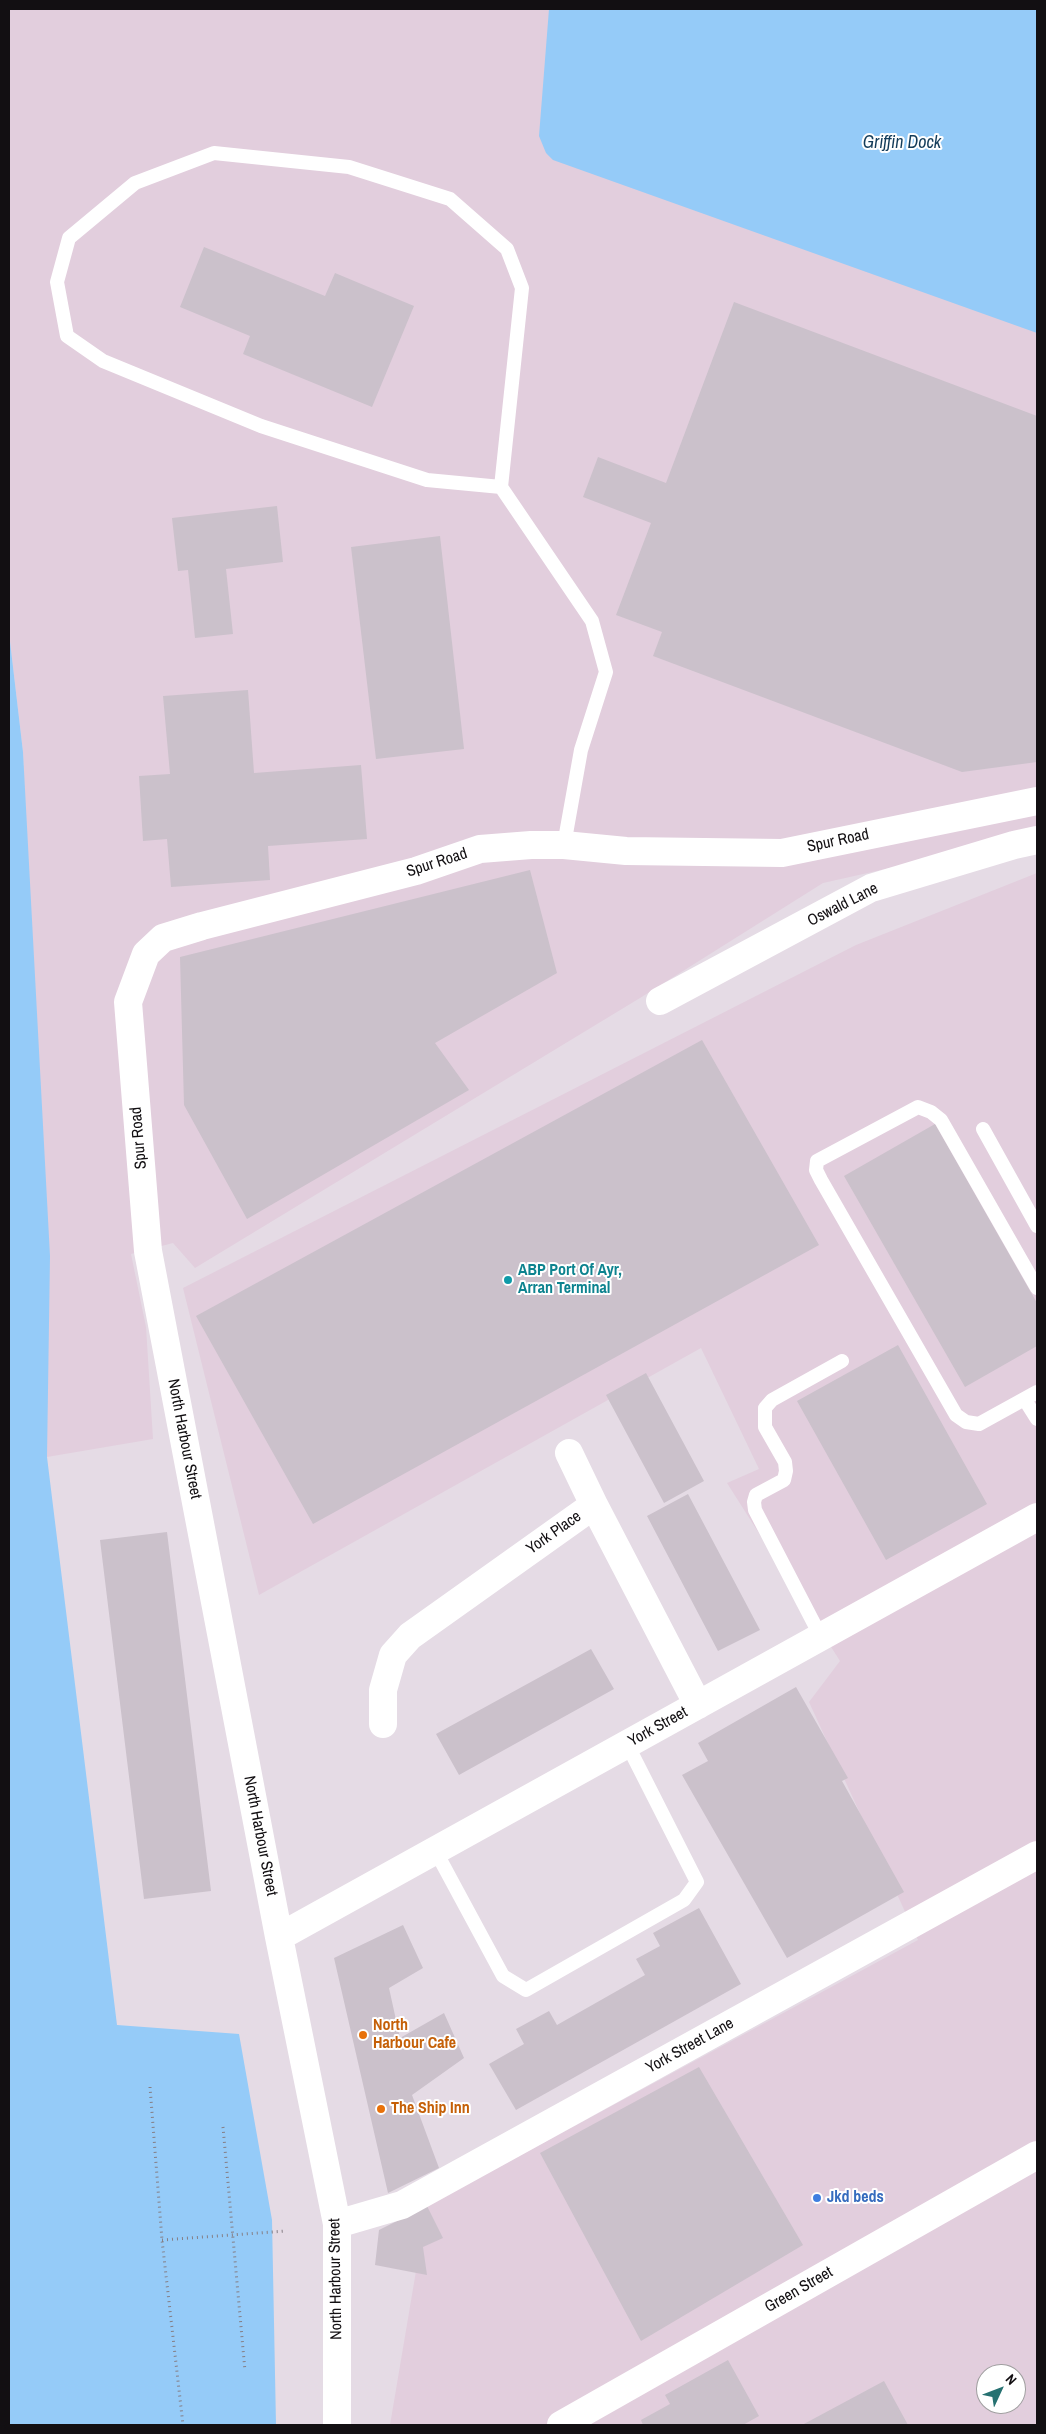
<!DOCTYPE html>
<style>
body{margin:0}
#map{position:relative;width:1046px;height:2434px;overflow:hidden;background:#e5dbe5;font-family:"Archivo Narrow",sans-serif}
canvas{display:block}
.frame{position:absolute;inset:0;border:10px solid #120f12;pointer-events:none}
.north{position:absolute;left:976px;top:2364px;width:50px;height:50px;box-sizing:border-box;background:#fff;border:1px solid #a09fa0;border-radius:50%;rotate:47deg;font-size:14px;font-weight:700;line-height:20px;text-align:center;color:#120f12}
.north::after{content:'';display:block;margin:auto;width:18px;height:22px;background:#267171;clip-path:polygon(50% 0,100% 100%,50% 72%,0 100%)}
</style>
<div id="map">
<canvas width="1046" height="2434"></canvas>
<div class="frame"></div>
<div class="north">N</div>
</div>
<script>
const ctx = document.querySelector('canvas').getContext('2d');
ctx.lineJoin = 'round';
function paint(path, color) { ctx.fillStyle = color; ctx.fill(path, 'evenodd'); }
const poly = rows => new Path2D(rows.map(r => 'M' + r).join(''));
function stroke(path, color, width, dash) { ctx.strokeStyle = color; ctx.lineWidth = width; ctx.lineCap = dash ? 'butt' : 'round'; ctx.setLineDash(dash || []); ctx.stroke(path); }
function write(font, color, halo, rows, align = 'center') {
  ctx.font = font + ' "Archivo Narrow",sans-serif'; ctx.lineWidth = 4; ctx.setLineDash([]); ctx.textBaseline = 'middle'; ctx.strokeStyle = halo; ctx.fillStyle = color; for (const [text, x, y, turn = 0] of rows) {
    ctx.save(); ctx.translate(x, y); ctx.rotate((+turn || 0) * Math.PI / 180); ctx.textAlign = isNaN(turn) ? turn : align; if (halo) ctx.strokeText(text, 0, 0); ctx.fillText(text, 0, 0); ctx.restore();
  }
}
const industrial = poly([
 [9,9,1037,9,1037,835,823,883,640,998,195,1268,173,1243,131,1254,146,1327,153,1439,47,1457,23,752,9,633],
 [1037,873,1037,2425,390,2425,427,2206,918,1940,809,1702,840,1661,727,1483,759,1469,701,1348,259,1595,183,1288,856,945],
 [986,2374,1016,2374,1016,2404,986,2404]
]);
const water = poly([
 [549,9,1037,9,1037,333,553,160,546,153,539,136],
 [9,633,23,752,50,1256,47,1457,117,2025,239,2034,272,2220,276,2425,9,2425]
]);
const building = poly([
 [204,247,325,296,335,273,414,306,372,407,243,354,250,336,180,307],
 [734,302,1037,416,1037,762,962,772,653,656,662,632,616,615,651,523,583,497,598,457,666,483],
 [277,506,283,562,226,569,233,634,195,638,188,570,178,571,172,518],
 [440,536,464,749,376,759,351,547],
 [248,690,254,773,361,765,367,839,268,846,270,880,171,887,167,839,143,841,139,776,170,774,163,696],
 [530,870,557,973,435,1043,469,1090,247,1219,184,1105,180,957],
 [702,1040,819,1245,313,1524,196,1316],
 [935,1124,1037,1303,1037,1346,965,1387,844,1176],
 [898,1345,987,1504,886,1560,797,1401],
 [646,1373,704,1481,664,1503,606,1395],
 [688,1494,760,1630,718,1651,647,1516],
 [167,1532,211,1891,144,1899,100,1540],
 [591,1649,614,1689,459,1775,436,1734],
 [796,1687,848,1778,842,1781,904,1892,787,1958,682,1775,708,1761,698,1743],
 [699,1908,741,1984,516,2110,489,2064,524,2044,516,2029,549,2011,557,2025,645,1975,636,1959,660,1946,653,1933],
 [403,1925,423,1968,389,1988,400,2038,444,2013,464,2058,412,2095,439,2168,388,2193,334,1958],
 [699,2067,803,2245,641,2341,540,2153],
 [427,2206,443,2238,423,2247,427,2275,375,2265,379,2230],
 [728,2360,759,2416,743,2425,643,2425,641,2420,670,2404,665,2395],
 [884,2381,908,2425,802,2425]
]);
const path = poly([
 [150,2087,162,2240,183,2425],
 [223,2127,245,2371],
 [162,2240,286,2231]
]);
const service = poly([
 [501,487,427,480,261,426,103,361,67,336,57,282,69,238,135,183,214,153,349,167,450,199,507,249,522,288,501,487,592,621,606,672,581,750,564,845],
 [983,1129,1037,1226],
 [1037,1288,941,1120,931,1112,918,1107,817,1161,816,1170,821,1180,956,1415,966,1422,979,1424,1037,1392],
 [1025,1400,1037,1419],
 [821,1637,755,1510,754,1502,756,1495,784,1480,786,1471,785,1462,765,1427,765,1408,772,1400,842,1361],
 [435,1850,503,1976,526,1990,684,1900,697,1882,627,1744]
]);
const minor = poly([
 [660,1001,871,888,1014,845,1037,840],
 [569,1453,594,1505],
 [383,1724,383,1690,393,1655,410,1636,594,1505,698,1705],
 [279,1937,1037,1517],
 [337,2224,402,2205,1037,1855],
 [337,2425,337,2224,279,1937,148,1251,128,1002,146,954,163,938,202,926,416,871,480,849,531,845,564,845,626,851,782,853,1037,801],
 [561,2425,1037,2155]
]);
const markers = [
 [508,1280,5,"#0f9aa8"],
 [363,2035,5,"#e8710a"],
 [381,2109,5,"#e8710a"],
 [817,2198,5,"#3f7fe0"]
];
const streetNames = [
 ["Spur Road",838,841,-12],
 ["Spur Road",437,863,-18],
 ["Oswald Lane",843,905,-27],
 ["Spur Road",139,1138,-95],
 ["North Harbour Street",184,1439,79],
 ["York Place",554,1533,-35],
 ["York Street",658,1727,-29],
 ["North Harbour Street",260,1836,79],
 ["York Street Lane",690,2046,-29],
 ["North Harbour Street",336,2279,-91],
 ["Green Street",799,2290,-30]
];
const cultureNames = [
 ["ABP Port Of Ayr,",518,1271],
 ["Arran Terminal",518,1289]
];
const foodNames = [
 ["North",373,2026],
 ["Harbour Cafe",373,2044],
 ["The Ship Inn",391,2109]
];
const shopNames = [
 ["Jkd beds",827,2198]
];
const waterNames = [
 ["Griffin Dock",902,143]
];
paint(industrial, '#e2cedd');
paint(water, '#95cbf8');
paint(building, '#cbc1cb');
stroke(path, '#857e85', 3, [1, 4]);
stroke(service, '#fff', 14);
stroke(minor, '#fff', 28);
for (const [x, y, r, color] of markers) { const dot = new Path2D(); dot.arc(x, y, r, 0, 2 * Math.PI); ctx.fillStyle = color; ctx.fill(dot); stroke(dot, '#fff', 2); }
write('16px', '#120f12', '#fff', streetNames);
write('bold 16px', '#0d838f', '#fff', cultureNames, 'left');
write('bold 16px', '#c56008', '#fff', foodNames, 'left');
write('bold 16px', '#366cbe', '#fff', shopNames, 'left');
write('italic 18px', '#133c5a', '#fff', waterNames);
</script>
